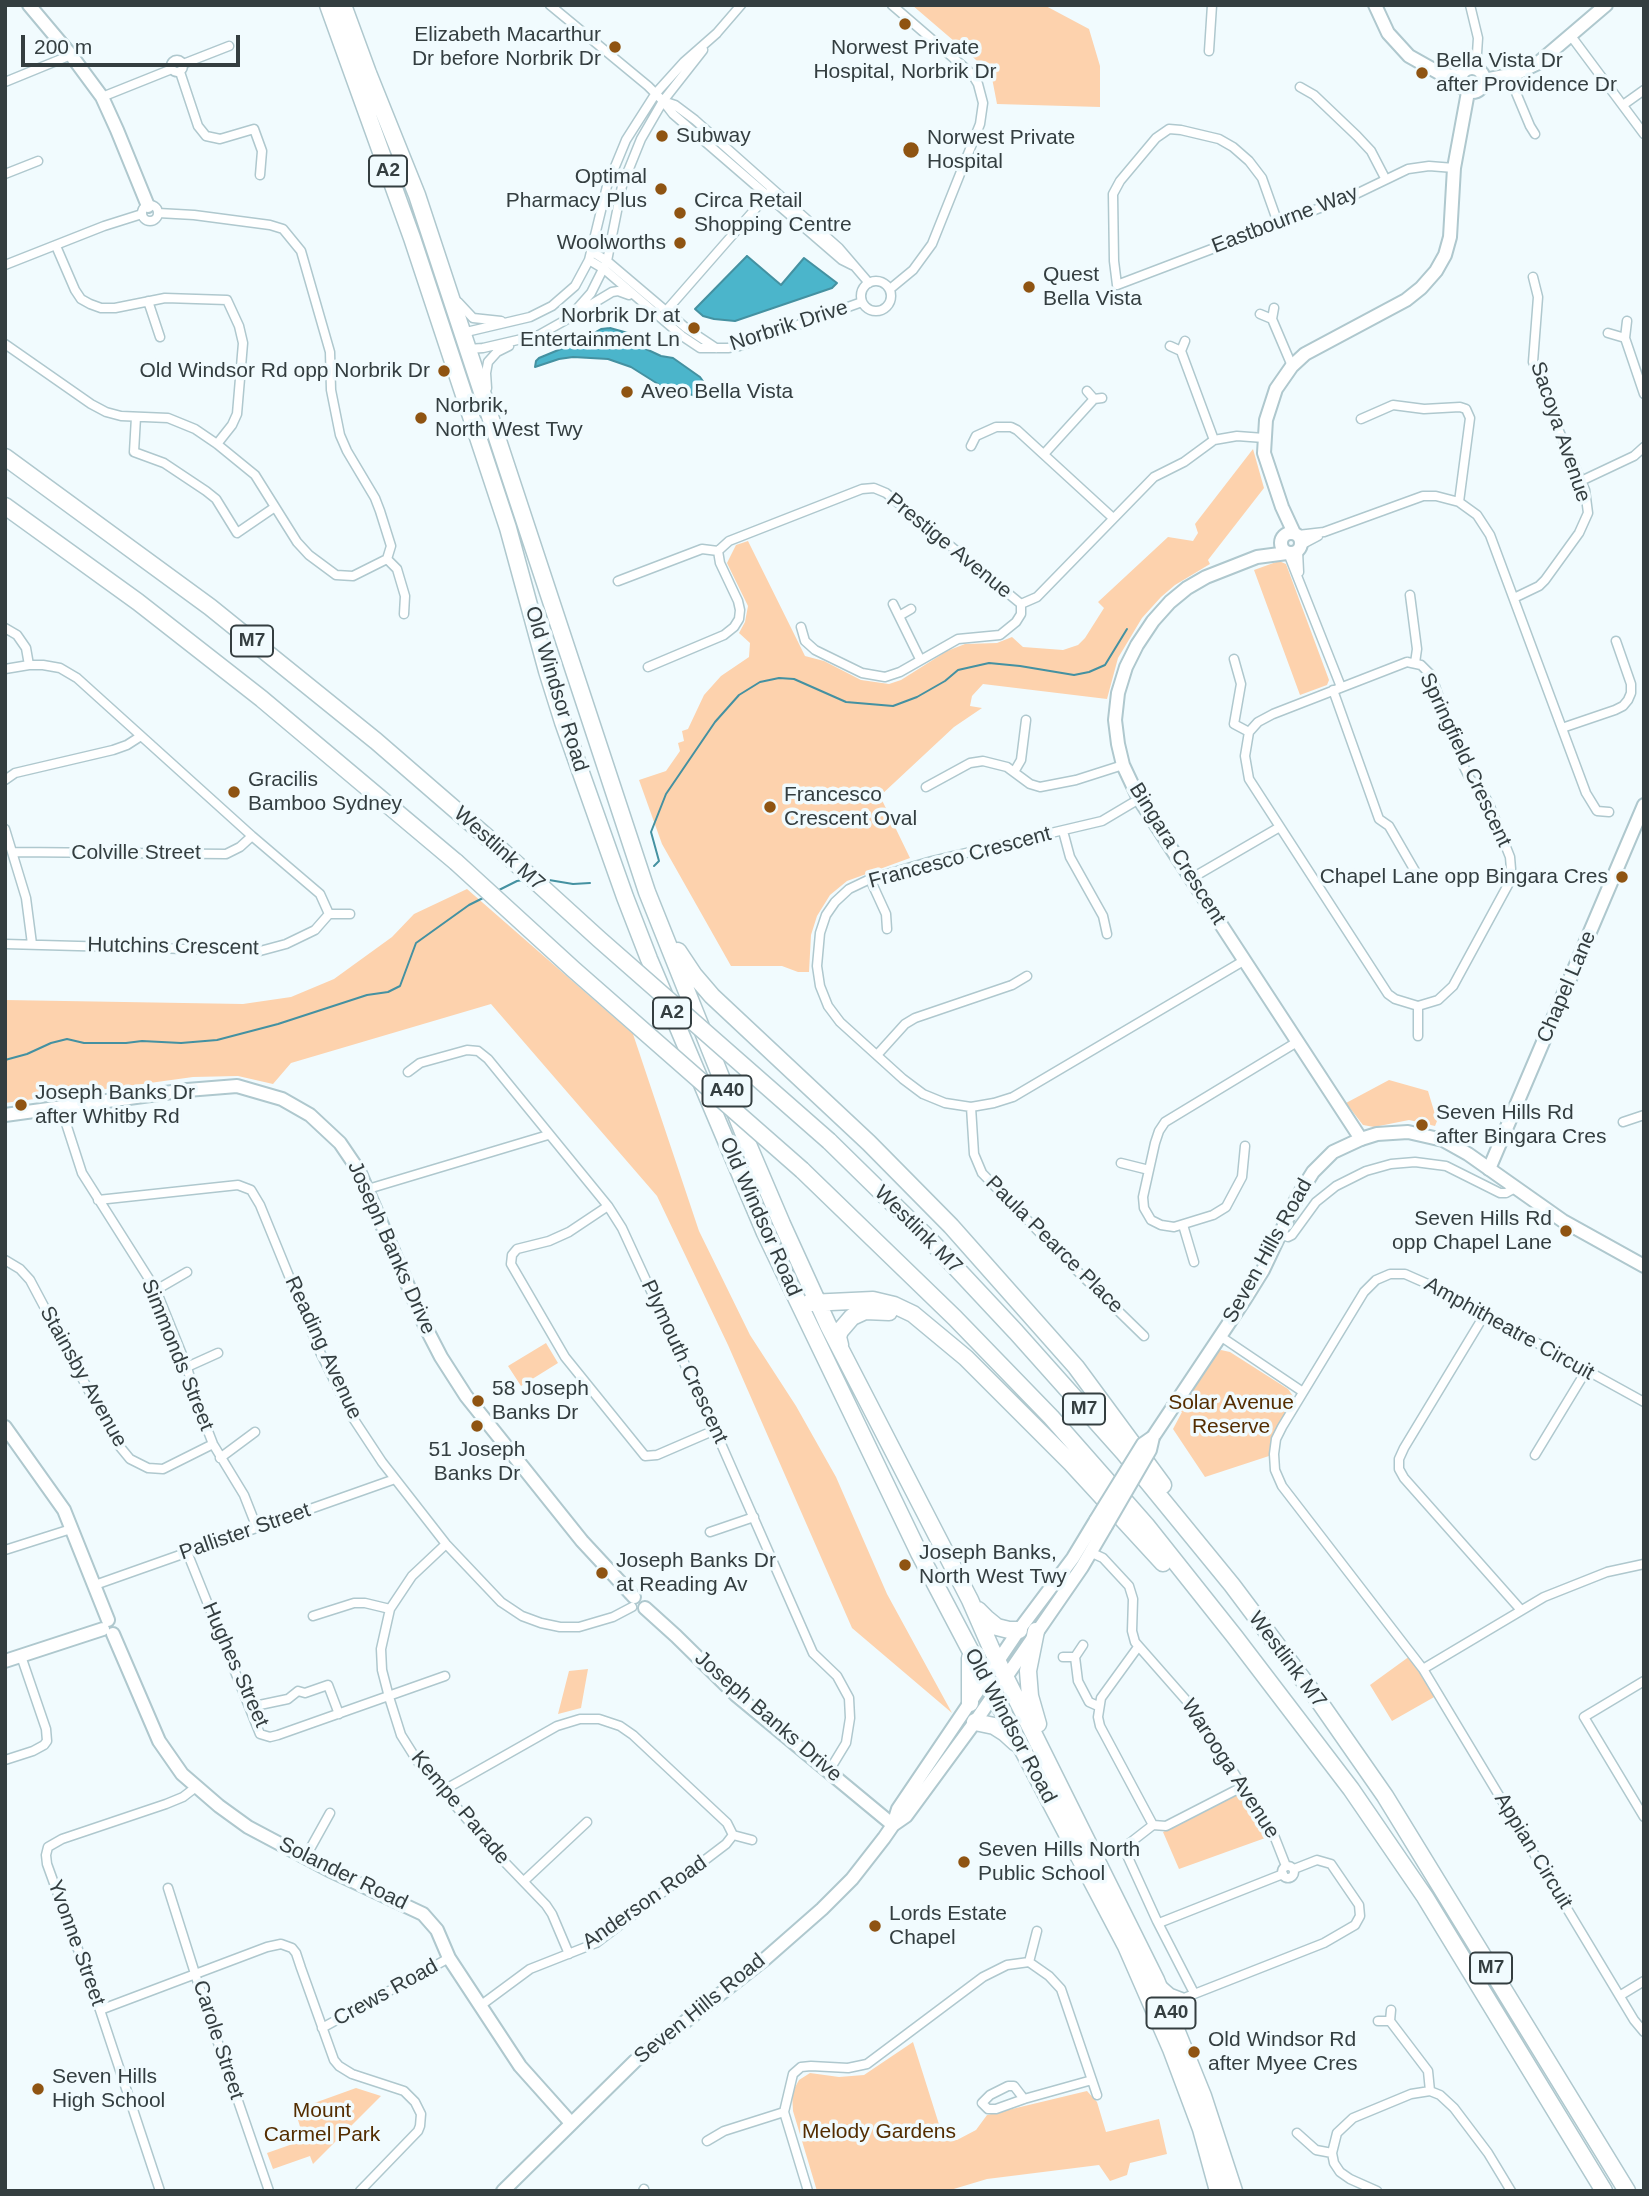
<!DOCTYPE html>
<style>
body{margin:0}
#map{position:relative;width:1649px;height:2196px;overflow:hidden;background:#f1fbfe;font-family:Helvetica,sans-serif}
canvas{display:block}
.frame{position:absolute;inset:0;border:7px solid #343e40;pointer-events:none}
.scale{position:absolute;left:21px;top:35px;width:219px;height:32px;box-sizing:border-box;border:4px solid #343e40;border-top:0;padding-left:9px;font-size:21px;line-height:24px;white-space:nowrap;color:#343e40;-webkit-text-stroke:5px #f1fbfe;paint-order:stroke}
</style>
<div id="map">
<canvas width="1649" height="2196"></canvas>
<div class="frame"></div>
<div class="scale">200 m</div>
</div>
<script>
const ctx = document.querySelector('canvas').getContext('2d');
ctx.lineJoin = 'round';
function paint(path, color) { ctx.fillStyle = color; ctx.fill(path, 'evenodd'); }
const poly = rows => new Path2D(rows.map(r => 'M' + r).join(''));
function stroke(path, color, width, dash) { ctx.strokeStyle = color; ctx.lineWidth = width; ctx.lineCap = dash ? 'butt' : 'round'; ctx.setLineDash(dash || []); ctx.stroke(path); }
function write(font, color, halo, rows, align = 'center') {
  ctx.font = font + ' Helvetica,sans-serif'; ctx.lineWidth = 7; ctx.setLineDash([]); ctx.textBaseline = 'middle'; ctx.strokeStyle = halo; ctx.fillStyle = color; for (const [text, x, y, turn = 0] of rows) {
    ctx.save(); ctx.translate(x, y); ctx.rotate((+turn || 0) * Math.PI / 180); ctx.textAlign = isNaN(turn) ? turn : align; if (halo) ctx.strokeText(text, 0, 0); ctx.fillText(text, 0, 0); ctx.restore();
  }
}
const green = poly([
 [912,5,1044,5,1089,29,1100,66,1100,107,997,104,992,78,975,59],
 [1253,449,1264,488,1208,560,1210,564,1175,585,1161,597,1142,618,1118,658,1107,699,983,684,972,696,970,706,982,708,954,727,880,796,910,858,847,881,830,895,817,916,811,935,809,972,798,972,782,966,731,966,662,844,639,780,666,771,680,751,678,743,684,741,682,731,688,729,704,695,721,676,749,657,750,643,739,633,745,622,748,606,727,563,736,545,748,541,805,656,824,661,861,680,889,684,901,680,947,651,965,644,997,643,1012,637,1023,647,1063,650,1078,645,1085,638,1104,608,1098,602,1168,537,1193,541,1198,533,1195,524],
 [1279,561,1286,564,1329,680,1327,685,1300,695,1254,570],
 [467,889,633,1034,699,1231,750,1335,796,1406,836,1477,887,1594,952,1713,852,1628,728,1345,657,1196,491,1004,291,1063,273,1084,238,1076,193,1077,5,1103,5,1000,243,1004,291,997,334,979,392,937,414,914],
 [1389,1080,1428,1091,1437,1121,1435,1126,1409,1120,1374,1127,1363,1125,1346,1103],
 [546,1343,558,1363,521,1386,508,1366],
 [1221,1350,1230,1352,1288,1389,1293,1396,1293,1401,1273,1436,1269,1456,1205,1477,1173,1429,1182,1412,1179,1410,1216,1353],
 [1410,1656,1436,1696,1392,1721,1370,1685],
 [588,1669,581,1708,558,1714,569,1671],
 [1233,1794,1243,1796,1268,1837,1179,1869,1163,1832],
 [913,2042,943,2137,957,2140,976,2130,987,2115,1087,2091,1097,2102,1106,2132,1159,2119,1167,2154,1130,2163,1127,2175,1110,2181,1099,2165,987,2179,947,2191,817,2191,793,2111,792,2093,799,2080,810,2073,839,2077,864,2075],
 [356,2088,381,2096,313,2164,310,2156,273,2169,267,2153,304,2140,295,2110]
]);
const water = poly([
 [747,256,781,285,804,258,837,283,832,288,735,321,714,319,703,316,695,309,747,256],
 [610,328,635,335,646,349,661,356,673,358,700,377,705,384,702,393,696,398,693,395,663,389,658,384,631,367,608,359,573,357,559,359,535,367,536,361,539,358,580,341,601,329,610,328]
]);
const stream = poly([
 [654,866,659,861,651,832,666,794,715,722,739,695,760,682,779,678,794,679,846,702,893,706,917,697,945,681,958,670,989,663,1020,666,1074,675,1089,672,1105,665,1127,629],
 [543,879,573,884,590,883],
 [499,890,517,881,523,880],
 [5,1060,27,1054,51,1043,67,1039,84,1043,126,1043,142,1041,181,1043,217,1040,278,1024,367,995,388,992,400,986,416,943,469,905,485,897]
]);
const street = poly([
 [550,5,648,86,663,101,673,114,842,260,852,265],
 [1470,5,1478,38,1476,69],
 [716,34,741,5],
 [1571,36,1644,134],
 [1209,51,1212,5],
 '171 66a6 6 0 1 1 12 0a6 6 0 1 1-12 0Z',
 [183,64,229,46],
 [180,72,198,126,206,136,220,139,254,129,262,151,260,175],
 [1509,76,1530,126,1535,134],
 [5,82,71,55],
 [1300,87,1314,95,1357,136,1371,151,1385,178],
 [102,97,172,69],
 [663,101,675,105,695,120,839,248,869,283],
 [1623,105,1644,90],
 [5,174,38,161],
 '142 213a8 8 0 1 1 16 0a8 8 0 1 1-16 0Z',
 [1278,223,1262,178,1249,161,1233,147,1219,139,1181,130,1169,129,1156,138,1120,181,1113,194,1114,261,1117,285,1354,195,1408,169,1429,166,1454,168],
 [56,246,75,290,81,299,90,304,101,308,115,308,165,298,227,300,239,326,243,343,237,414,232,425,217,444],
 [591,251,607,261,686,328,716,348],
 [589,260,604,269,682,336,700,348,728,348,739,346,862,302],
 [5,265,104,226,142,214],
 '861 296a15 15 0 1 1 30 0a15 15 0 1 1-30 0Z',
 [890,289,913,270,932,244,980,124,983,103,978,84,972,74,892,5],
 [148,301,160,337],
 [458,302,473,318,501,321],
 [582,310,612,292,618,291,629,295],
 [666,311,770,192],
 [1260,314,1272,319,1274,308],
 [568,319,591,293,607,261,622,186,641,139,663,101,703,50],
 [1272,319,1292,366],
 [1627,321,1625,338,1644,394],
 [462,333,530,317,552,306,575,286,589,260,607,186,626,140,656,93,684,62,717,33],
 [1608,333,1625,338],
 [5,344,91,404,106,412,121,416,168,418,195,429,217,444,255,475,297,542,309,555,336,575,353,576,387,559,391,546,380,511,375,498,347,451,340,435,331,390,330,352,301,251,283,229,270,225,194,215,158,213],
 [1170,346,1181,351,1185,341],
 [468,349,483,348,539,335,571,317],
 [1181,351,1214,440],
 [487,388,486,373,488,362,497,352,509,346],
 [1087,391,1094,399,1102,398],
 [136,417,134,452,164,463,206,491,216,499,237,533,275,507],
 [1361,419,1393,405,1424,409,1460,407,1466,409,1470,418,1459,502],
 [971,446,976,436,996,427,1011,427,1017,430,1113,518],
 [1044,454,1094,399],
 [1581,481,1634,456,1644,447],
 [1298,535,1324,532,1423,496,1436,496,1459,502,1477,515,1490,535,1586,793,1597,811,1609,812],
 [1301,545,1318,536],
 [1298,551,1299,572],
 [1288,553,1341,687],
 [387,559,397,569,405,596,404,614],
 [618,581,702,549,718,551],
 [1410,595,1417,649,1415,663],
 [1514,598,1539,586,1545,580,1579,533,1588,513,1585,490,1559,431,1546,390,1533,362,1538,297,1533,277],
 [893,604,920,659],
 [899,616,911,609],
 [801,627,805,641,815,650,862,673,885,677,900,672,958,639,1000,635,1016,622,1021,614,1021,604],
 [5,628,17,635,26,648,29,665],
 [1234,659,1241,684,1234,724,1249,732],
 [1407,662,1421,665,1431,675,1464,767,1470,779,1482,791,1489,804,1510,857,1511,869,1509,883,1453,986,1438,1000,1418,1006,1395,999,1388,994,1249,779,1245,756,1249,732,1258,722,1273,714,1407,662],
 [648,667,724,635,734,627,739,619,740,610,738,601,720,563,718,551,729,541,862,489,874,488,886,493,1021,604,1037,597,1154,477,1184,462,1214,440,1237,436,1264,438],
 [5,669,29,665,43,665,60,668,77,678,252,836,320,894,329,914],
 [1333,690,1379,819,1389,826,1415,871],
 [1562,728,1615,710,1623,706,1628,700,1631,693,1631,684,1616,641],
 [1014,772,1021,760,1026,720],
 [5,780,15,773,113,750,127,745,141,736],
 [926,787,970,763,983,761,1007,767,1030,784,1040,787,1076,780,1123,765],
 [1139,799,1102,821,932,861,870,879,849,889,835,902,826,915,820,933,817,966,820,986,828,1006,840,1022,903,1079,923,1094,945,1103,971,1107,994,1103,1013,1097,1245,960],
 [5,829,26,898,32,944],
 [1063,831,1070,857,1103,916,1107,934],
 [13,852,226,854,240,847,252,836],
 [1192,878,1278,828],
 [870,879,886,914,887,929],
 [329,914,350,914],
 [5,944,260,951,286,944,315,930,329,914],
 [1418,1006,1418,1036],
 [877,1055,905,1024,915,1018,1012,985,1027,976],
 [408,1072,420,1063,467,1050,478,1051,488,1059,608,1206,622,1228,715,1430,813,1653,837,1676,849,1698,850,1718,846,1743,829,1771],
 [971,1107,974,1154,982,1173,1067,1261,1144,1336],
 [61,1108,82,1173,156,1290,187,1367,196,1400,213,1444,244,1495,257,1528],
 [1623,1122,1644,1115],
 [1245,1146,1242,1177,1226,1207,1213,1215,1174,1227,1161,1225,1151,1220,1144,1208,1143,1197,1155,1143,1159,1131,1165,1122,1297,1042],
 [1121,1163,1149,1170],
 [368,1189,548,1135],
 [98,1200,238,1185,251,1190,260,1205,320,1352,353,1418,382,1462,446,1544,501,1602,522,1616,541,1623,560,1627,579,1627,613,1617,632,1607],
 [608,1206,569,1232,549,1241,517,1249,512,1255,511,1264,565,1357,645,1456,657,1455,715,1430],
 [1183,1225,1194,1262],
 [1281,1234,1288,1237,1292,1235,1316,1202,1336,1186,1366,1171,1391,1164,1415,1162,1446,1166,1500,1193,1506,1193,1515,1188],
 [5,1260,20,1269,30,1280,116,1442,130,1459,148,1468,163,1469,213,1444],
 [156,1290,187,1272],
 [1485,1314,1404,1448,1399,1459,1399,1469,1404,1478,1521,1610],
 [1220,1336,1303,1392],
 [187,1367,218,1353],
 [1644,1402,1439,1289,1405,1274,1390,1274,1376,1280,1364,1292,1282,1427,1276,1439,1274,1454,1275,1470,1282,1486,1423,1669,1634,2020,1644,2032],
 [1535,1455,1586,1371],
 [220,1458,255,1432],
 [710,1532,754,1517],
 [446,1544,412,1576,390,1609,381,1649,382,1670,389,1697,401,1735,418,1762,495,1852,546,1905,552,1914,569,1954],
 [5,1550,71,1529],
 [187,1552,260,1734,270,1737,278,1735,445,1676],
 [1090,1552,1103,1558,1129,1586,1133,1599,1132,1631,1135,1642,1193,1708,1275,1838,1286,1866],
 [95,1585,395,1479],
 [313,1616,354,1603,365,1603,390,1609],
 [1138,1647,1101,1698,1098,1717,1100,1726,1153,1825],
 [1063,1657,1075,1657,1083,1645],
 [1075,1657,1078,1681,1089,1702,1098,1706],
 [1423,1669,1544,1597,1607,1572,1644,1564],
 [1644,1681,1584,1717,1644,1817],
 [250,1707,288,1699,298,1691,305,1693,328,1685,339,1714],
 [5,1760,33,1751,44,1745,47,1741,46,1729,21,1656],
 [444,1790,557,1726,580,1719,599,1719,620,1726,633,1735,727,1823,733,1835,752,1840],
 [305,1858,330,1813],
 '1282 1872a6 6 0 1 1 12 0a6 6 0 1 1-12 0Z',
 [524,1881,587,1822],
 [168,1888,204,2002,269,2191],
 [1159,1923,1283,1874],
 [1029,1962,1037,1931],
 [1163,1986,1171,1993,1184,1998],
 [1194,1993,1157,1921,1126,1853,1126,1846,1153,1825,1166,1826,1242,1787],
 [1621,1995,1644,1981],
 [480,2006,530,1969,596,1943,726,1844,733,1835],
 [100,2010,267,1947,281,1944,292,1948,296,1953,301,1968,334,2060,339,2066,352,2074,404,2091,415,2102,421,2114,420,2126,418,2131,360,2191],
 [1174,2018,1178,2003,1184,1998,1324,1943,1355,1925,1360,1916,1359,1905,1331,1864,1317,1860,1294,1869],
 [1378,2021,1390,2021,1391,2010],
 [1390,2021,1428,2071,1430,2091],
 [322,2028,449,1958],
 [1024,2099,1014,2086,1008,2086,990,2095,982,2103,988,2109,996,2109,1024,2099,1092,2080],
 [1297,2133,1316,2150,1332,2153],
 [707,2141,724,2131,784,2112],
 [160,2191,100,2010,47,1864,46,1855,48,1847,62,1839,166,1804,183,1797,196,1787],
 [643,2191,644,2189],
 [808,2191,784,2112,793,2074,801,2067,811,2066,848,2068,867,2064,983,1977,1007,1965,1029,1962,1049,1976,1061,1989,1097,2095],
 [1377,2191,1350,2179,1340,2172,1334,2163,1332,2153,1337,2133,1353,2118,1411,2094,1430,2091,1440,2095,1454,2108,1488,2153,1511,2191]
]);
const secondary = poly([
 [29,5,71,55,102,97,117,130,148,206],
 [1375,5,1388,33,1409,56,1441,74,1460,77],
 '1460 80a12 12 0 1 1 24 0a12 12 0 1 1-24 0Z',
 [1484,80,1515,74,1538,63,1606,5],
 '1281 543a10 10 0 1 1 20 0a10 10 0 1 1-20 0Z',
 [1294,533,1282,507,1264,453,1266,420,1276,389,1292,366,1305,354,1406,300,1421,288,1436,271,1445,255,1450,237,1454,168,1468,92],
 [1287,553,1257,557,1206,577,1187,588,1170,602,1153,621,1137,645,1126,667,1118,693,1115,720,1118,744,1123,765,1139,799,1361,1139],
 [5,1115,187,1090,237,1086,282,1099,310,1115,340,1143,359,1171,426,1328,441,1357,466,1396,582,1541,634,1597],
 [1489,1169,1644,805],
 [5,1427,64,1510,108,1620],
 [645,1608,676,1636,736,1695,893,1825],
 [113,1634,159,1741,182,1774,219,1806,248,1827,329,1870,423,1914,437,1930,449,1958,520,2066,571,2123],
 [5,1661,103,1629]
]);
const primary = poly([
 [1153,1437,1245,1299,1263,1270,1298,1196,1313,1172,1333,1152,1361,1139,1377,1134,1408,1132,1443,1140,1468,1154,1563,1221,1644,1266],
 [893,1825,906,1816,975,1722,1082,1567,1106,1526],
 [503,2191,635,2061,765,1959,822,1909,852,1879,884,1838,893,1825,898,1809,1019,1630,1073,1558,1096,1520]
]);
const highway = poly([
 [328,5,412,238,508,528,547,671,563,722,625,897,649,959,765,1233,919,1553,1126,1946,1171,2049,1201,2129,1218,2191],
 [343,5,368,73,417,195,647,892,747,1142,782,1224,828,1325,970,1600,991,1648,1156,1980,1203,2096,1234,2191],
 [5,457,210,607,376,741,488,838],
 [5,506,138,602,262,699,456,862],
 [678,951,694,975,712,996,869,1143,951,1226,1076,1367,1163,1485],
 [829,1141,929,1239,1016,1332,1124,1453,1232,1585,1316,1697,1385,1796,1627,2191],
 [802,1170,955,1318,1051,1417,1146,1525,1235,1637,1351,1789,1425,1897,1604,2191],
 [809,1303,873,1300,894,1305,913,1314,966,1358,1071,1463,1163,1563],
 [840,1345,838,1337,840,1331,852,1317,865,1311,889,1312],
 [978,1610,986,1618,997,1627,1009,1630,1019,1630],
 [1036,1631,1028,1671,1030,1696,1038,1724],
 [970,1703,970,1658],
 [975,1722,994,1726,1005,1733,1016,1743]
]);
const primaryBridge = poly([
 [1096,1520,1143,1444,1153,1437],
 [1106,1526,1150,1450,1153,1437]
]);
const highwayBridge = poly([
 [488,838,599,939,829,1141],
 [456,862,573,969,802,1170]
]);
const markers = [
 [905,24,7,"#8f5412"],
 [615,47,7,"#8f5412"],
 [1422,73,7,"#8f5412"],
 [662,136,7,"#8f5412"],
 [911,150,9,"#8f5412"],
 [661,189,7,"#8f5412"],
 [680,213,7,"#8f5412"],
 [680,243,7,"#8f5412"],
 [1029,287,7,"#8f5412"],
 [694,328,7,"#8f5412"],
 [444,371,7,"#8f5412"],
 [627,392,7,"#8f5412"],
 [421,418,7,"#8f5412"],
 [234,792,7,"#8f5412"],
 [770,807,7,"#8f5412"],
 [1622,877,7,"#8f5412"],
 [21,1105,7,"#8f5412"],
 [1422,1125,7,"#8f5412"],
 [1566,1231,7,"#8f5412"],
 [478,1401,7,"#8f5412"],
 [477,1426,7,"#8f5412"],
 [905,1565,7,"#8f5412"],
 [602,1573,7,"#8f5412"],
 [964,1862,7,"#8f5412"],
 [875,1926,7,"#8f5412"],
 [1194,2052,7,"#8f5412"],
 [38,2089,7,"#8f5412"]
];
const shields = [
 [388,171,38],
 [252,641,42],
 [672,1013,38],
 [727,1091,49],
 [1084,1409,42],
 [1491,1968,42],
 [1171,2013,49]
];
const shieldNames = [
 ["A2",388,171],
 ["M7",252,641],
 ["A2",672,1013],
 ["A40",727,1091],
 ["M7",1084,1409],
 ["M7",1491,1968],
 ["A40",1171,2013]
];
const poiNames = [
 ["Elizabeth Macarthur",601,35,"right"],
 ["Dr before Norbrik Dr",601,59,"right"],
 ["Norwest Private",905,48,"center"],
 ["Hospital, Norbrik Dr",905,72,"center"],
 ["Bella Vista Dr",1436,61],
 ["after Providence Dr",1436,85],
 ["Subway",676,136],
 ["Norwest Private",927,138],
 ["Hospital",927,162],
 ["Optimal",647,177,"right"],
 ["Pharmacy Plus",647,201,"right"],
 ["Circa Retail",694,201],
 ["Shopping Centre",694,225],
 ["Woolworths",666,243,"right"],
 ["Quest",1043,275],
 ["Bella Vista",1043,299],
 ["Norbrik Dr at",680,316,"right"],
 ["Entertainment Ln",680,340,"right"],
 ["Old Windsor Rd opp Norbrik Dr",430,371,"right"],
 ["Aveo Bella Vista",641,392],
 ["Norbrik,",435,406],
 ["North West Twy",435,430],
 ["Gracilis",248,780],
 ["Bamboo Sydney",248,804],
 ["Francesco",784,795],
 ["Crescent Oval",784,819],
 ["Chapel Lane opp Bingara Cres",1608,877,"right"],
 ["Joseph Banks Dr",35,1093],
 ["after Whitby Rd",35,1117],
 ["Seven Hills Rd",1436,1113],
 ["after Bingara Cres",1436,1137],
 ["Seven Hills Rd",1552,1219,"right"],
 ["opp Chapel Lane",1552,1243,"right"],
 ["58 Joseph",492,1389],
 ["Banks Dr",492,1413],
 ["51 Joseph",477,1450,"center"],
 ["Banks Dr",477,1474,"center"],
 ["Joseph Banks,",919,1553],
 ["North West Twy",919,1577],
 ["Joseph Banks Dr",616,1561],
 ["at Reading Av",616,1585],
 ["Seven Hills North",978,1850],
 ["Public School",978,1874],
 ["Lords Estate",889,1914],
 ["Chapel",889,1938],
 ["Old Windsor Rd",1208,2040],
 ["after Myee Cres",1208,2064],
 ["Seven Hills",52,2077],
 ["High School",52,2101]
];
const streetNames = [
 ["Eastbourne Way",1285,220,-21],
 ["Norbrik Drive",789,326,-18],
 ["Sacoya Avenue",1560,432,71],
 ["Prestige Avenue",949,546,39],
 ["Old Windsor Road",556,689,73],
 ["Springfield Crescent",1465,760,65],
 ["Westlink M7",499,849,42],
 ["Colville Street",136,853],
 ["Bingara Crescent",1177,854,58],
 ["Francesco Crescent",960,858,-15],
 ["Hutchins Crescent",173,947,1],
 ["Chapel Lane",1567,987,-67],
 ["Old Windsor Road",760,1217,66],
 ["Westlink M7",918,1230,45],
 ["Paula Pearce Place",1054,1245,45],
 ["Joseph Banks Drive",391,1248,66],
 ["Seven Hills Road",1268,1251,-61],
 ["Amphitheatre Circuit",1509,1329,29],
 ["Reading Avenue",323,1348,65],
 ["Simmonds Street",177,1355,68],
 ["Plymouth Crescent",684,1362,65],
 ["Stainsby Avenue",83,1377,61],
 ["Pallister Street",245,1532,-19],
 ["Westlink M7",1287,1660,53],
 ["Hughes Street",235,1665,66],
 ["Joseph Banks Drive",768,1717,41],
 ["Old Windsor Road",1010,1726,62],
 ["Warooga Avenue",1230,1769,57],
 ["Kempe Parade",460,1808,50],
 ["Appian Circuit",1533,1851,59],
 ["Solander Road",343,1874,26],
 ["Anderson Road",645,1903,-35],
 ["Yvonne Street",76,1943,70],
 ["Crews Road",386,1993,-29],
 ["Seven Hills Road",700,2009,-39],
 ["Carole Street",218,2040,72]
];
const parkNames = [
 ["Solar Avenue",1231,1403],
 ["Reserve",1231,1427],
 ["Mount",322,2111],
 ["Carmel Park",322,2135],
 ["Melody Gardens",879,2132]
];
paint(green, '#fdd2ad');
paint(water, '#4bb5cb');
stroke(water, '#4491a1', 2);
stroke(stream, '#4491a1', 2);
stroke(street, '#afc8ce', 11);
stroke(secondary, '#afc8ce', 16);
stroke(primary, '#afc8ce', 16);
stroke(highway, '#afc8ce', 19);
stroke(street, '#fff', 8);
stroke(secondary, '#fff', 12);
stroke(primary, '#fff', 12);
stroke(highway, '#fff', 16);
stroke(primaryBridge, '#afc8ce', 16, []);
stroke(highwayBridge, '#afc8ce', 19, []);
stroke(primaryBridge, '#fff', 12);
stroke(highwayBridge, '#fff', 16);
for (const [x, y, r, color] of markers) { const dot = new Path2D(); dot.arc(x, y, r, 0, 2 * Math.PI); ctx.fillStyle = color; ctx.fill(dot); stroke(dot, '#f1fbfe', 2.5); }
for (const [x, y, w] of shields) { const box = new Path2D(); box.roundRect(x - w / 2, y - 15.5, w, 31, 5); ctx.fillStyle = '#f1fbfe'; ctx.fill(box); stroke(box, '#343e40', 2); }
write('bold 19px', '#343e40', null, shieldNames);
write('21px', '#343e40', '#f1fbfe', poiNames, 'left');
write('21px', '#343e40', '#f1fbfe', streetNames);
write('21px', '#542d00', '#f1fbfe', parkNames);
</script>
